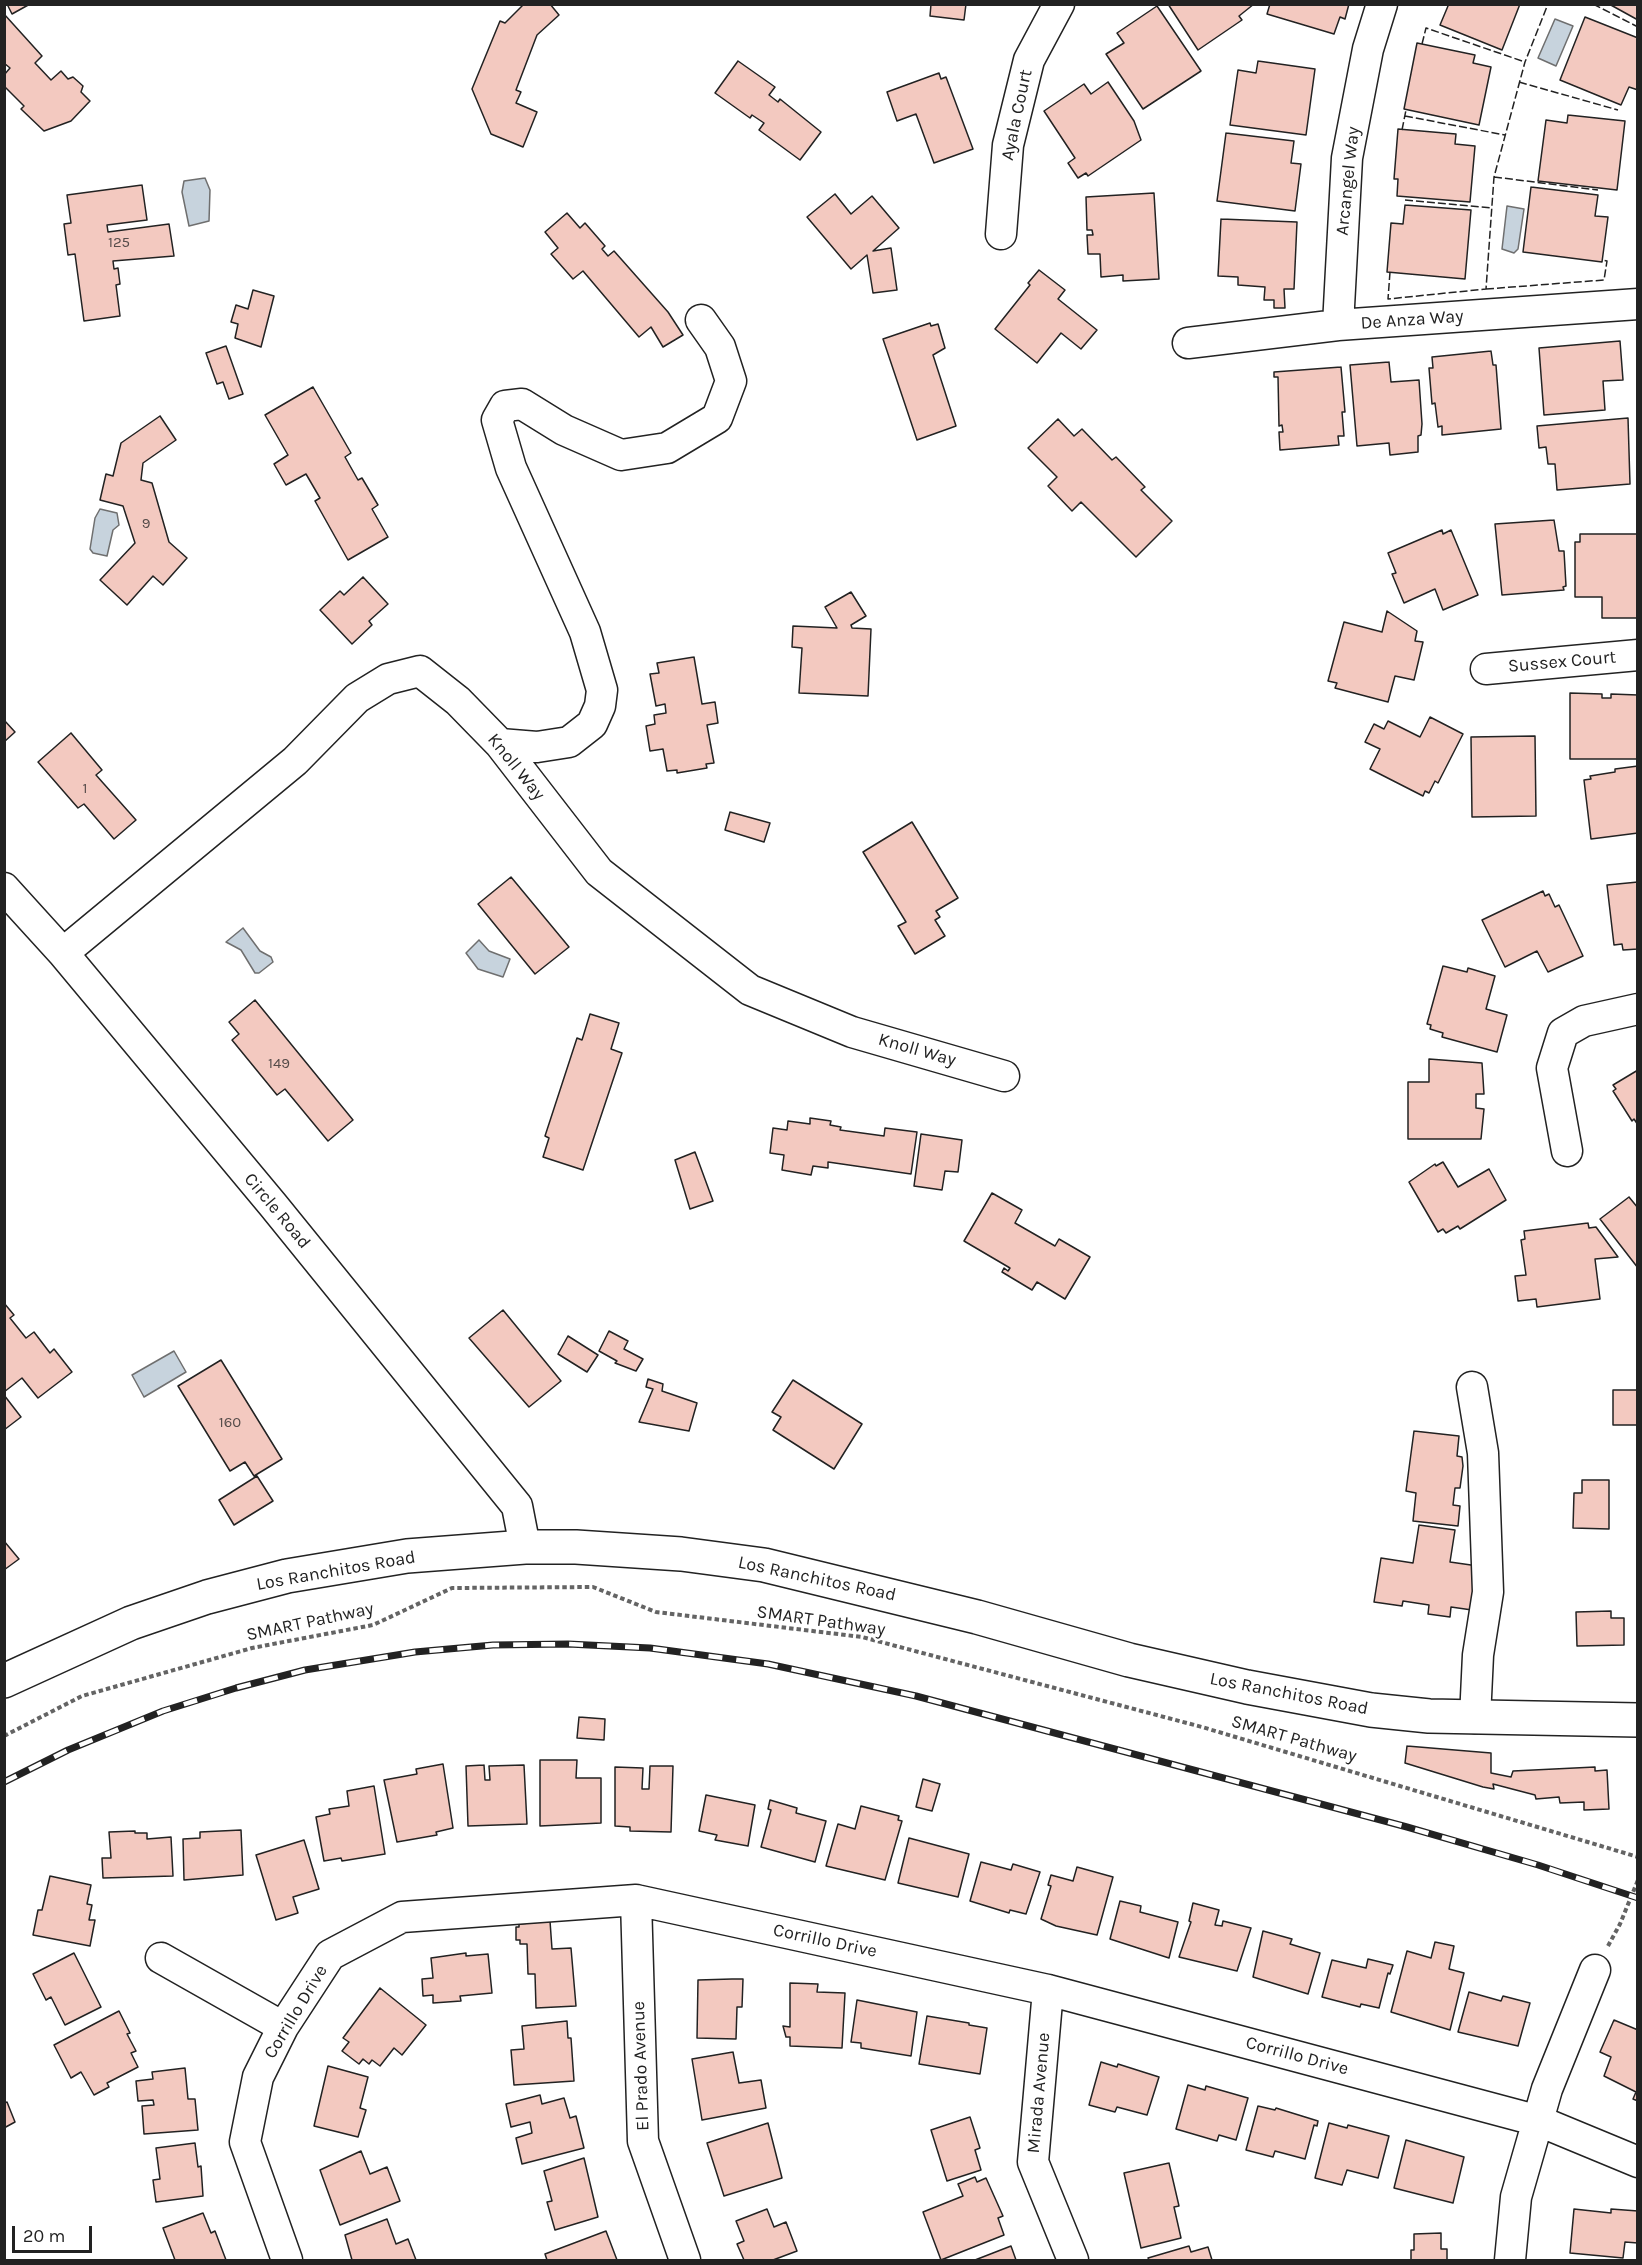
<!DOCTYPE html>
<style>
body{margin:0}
#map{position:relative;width:1642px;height:2265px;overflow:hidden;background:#fff;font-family:Karla,sans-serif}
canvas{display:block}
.frame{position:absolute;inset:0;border:6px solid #222;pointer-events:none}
.scale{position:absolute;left:12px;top:2226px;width:80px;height:27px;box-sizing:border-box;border:3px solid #222;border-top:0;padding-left:8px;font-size:18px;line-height:21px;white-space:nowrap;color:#222;-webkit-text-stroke:4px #fff;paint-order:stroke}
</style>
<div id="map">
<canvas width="1642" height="2265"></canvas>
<div class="frame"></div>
<div class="scale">20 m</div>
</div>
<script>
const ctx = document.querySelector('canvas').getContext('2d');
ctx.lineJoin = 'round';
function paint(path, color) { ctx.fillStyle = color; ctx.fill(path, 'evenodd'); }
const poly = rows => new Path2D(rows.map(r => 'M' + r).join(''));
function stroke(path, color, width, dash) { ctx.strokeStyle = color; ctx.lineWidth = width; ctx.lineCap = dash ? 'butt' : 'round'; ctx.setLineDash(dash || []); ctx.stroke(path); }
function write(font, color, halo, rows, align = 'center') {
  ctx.font = font + ' Karla,sans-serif'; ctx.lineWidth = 4.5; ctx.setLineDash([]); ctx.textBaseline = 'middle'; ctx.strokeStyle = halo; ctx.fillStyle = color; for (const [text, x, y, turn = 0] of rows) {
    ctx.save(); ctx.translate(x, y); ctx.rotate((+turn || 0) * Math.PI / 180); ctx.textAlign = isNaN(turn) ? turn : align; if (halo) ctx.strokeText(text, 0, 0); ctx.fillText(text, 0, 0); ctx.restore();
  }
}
const water = poly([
 [1555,19,1573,26,1556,66,1538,58,1555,19],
 [205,178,210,190,209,221,189,226,182,192,184,181,205,178],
 [1507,206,1524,209,1518,249,1514,253,1502,249,1507,206],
 [100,509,117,513,119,525,113,530,107,556,93,553,90,549,95,518,100,509],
 [243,928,260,951,271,957,273,962,259,973,255,973,241,950,226,942,243,928],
 [479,940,489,951,510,959,503,977,478,969,466,953,479,940],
 [174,1351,186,1372,144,1397,132,1375,174,1351]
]);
const building = poly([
 [7,4,30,4,12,14,7,4],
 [524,4,550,4,559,15,537,35,516,90,521,92,516,103,537,112,523,147,491,134,472,89,500,21,505,23,524,4],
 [931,4,966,4,964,20,930,16,931,4],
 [1168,4,1254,4,1239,16,1242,20,1198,50,1168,4],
 [1270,4,1349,4,1345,19,1340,17,1334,34,1267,14,1270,4],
 [1445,4,1520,4,1502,50,1440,25,1448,6,1445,4],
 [1609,4,1638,4,1638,20,1609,4],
 [1157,6,1201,71,1143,109,1106,54,1124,43,1117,33,1157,6],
 [4,14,42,56,35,63,51,80,61,71,68,79,73,77,83,86,81,92,90,101,71,121,44,131,21,109,24,106,4,86,4,75,10,68,4,63,4,14],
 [1585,17,1638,38,1638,90,1629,87,1621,105,1560,80,1585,17],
 [1417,43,1475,55,1473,63,1491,67,1479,125,1404,109,1417,43],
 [738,61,775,87,769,95,778,102,780,99,821,132,800,160,759,130,764,123,752,115,750,118,715,93,738,61],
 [1258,61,1315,69,1306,135,1230,125,1238,70,1256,73,1258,61],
 [939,73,941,79,946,77,973,149,934,163,916,114,897,121,887,92,939,73],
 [1108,82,1134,121,1141,140,1088,176,1086,173,1078,178,1068,163,1075,158,1044,111,1084,84,1091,94,1108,82],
 [1568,115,1625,121,1617,190,1538,181,1546,120,1567,123,1568,115],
 [1398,129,1456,134,1455,144,1475,146,1470,202,1397,196,1398,179,1394,179,1398,129],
 [1226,133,1294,141,1291,163,1301,164,1295,211,1217,201,1226,133],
 [142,185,147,220,107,225,108,232,169,224,174,256,113,261,114,269,118,268,120,284,116,285,120,316,84,321,75,254,68,255,64,224,71,223,67,195,142,185],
 [1531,187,1598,195,1595,216,1608,217,1602,262,1523,252,1531,187],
 [1154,193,1159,279,1123,281,1123,275,1101,277,1100,254,1088,254,1087,235,1093,235,1092,230,1087,230,1086,197,1154,193],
 [835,194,851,214,872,196,899,228,873,251,891,248,897,290,873,293,867,255,851,269,807,217,835,194],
 [1405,205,1471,210,1465,279,1387,272,1391,223,1403,224,1405,205],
 [567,213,580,228,585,223,605,246,602,249,608,256,614,251,668,312,683,335,663,347,651,327,639,337,583,271,573,279,551,254,558,248,545,232,567,213],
 [1221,219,1297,222,1294,289,1284,289,1285,308,1274,308,1274,300,1264,300,1265,287,1238,285,1238,277,1218,276,1221,219],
 [1039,270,1065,290,1058,299,1097,330,1081,349,1061,333,1037,363,995,329,1030,285,1028,283,1039,270],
 [253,290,274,296,261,347,235,338,238,324,231,322,236,305,248,309,253,290],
 [930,323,931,326,938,324,945,348,933,355,956,426,917,440,883,339,930,323],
 [1620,341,1623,380,1603,381,1605,410,1544,415,1539,348,1620,341],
 [226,346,243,394,229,399,223,382,217,384,206,353,226,346],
 [1491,351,1493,365,1496,365,1501,429,1442,435,1442,426,1438,427,1435,403,1432,404,1429,368,1433,368,1432,357,1491,351],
 [1389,362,1391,382,1419,380,1422,424,1421,435,1418,436,1418,452,1390,455,1389,443,1357,446,1350,365,1389,362],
 [1341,367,1345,412,1342,412,1344,436,1338,436,1339,445,1280,450,1279,432,1283,432,1282,425,1279,426,1278,377,1274,377,1274,372,1341,367],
 [313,387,351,453,345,457,358,480,362,478,378,505,372,509,388,537,348,560,315,501,320,498,306,474,286,485,274,464,288,455,265,415,313,387],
 [160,416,176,440,143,463,141,480,152,483,169,542,187,558,163,585,153,576,127,605,100,580,135,543,123,506,100,500,106,474,113,476,121,443,160,416],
 [1628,418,1630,484,1557,490,1555,464,1548,464,1546,447,1539,448,1537,426,1628,418],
 [1058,419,1074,436,1082,429,1112,460,1116,457,1145,487,1141,490,1172,521,1136,557,1081,502,1072,511,1048,486,1057,477,1028,448,1058,419],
 [1554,520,1559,551,1564,551,1566,586,1563,587,1564,590,1502,595,1495,524,1554,520],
 [1442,530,1443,534,1451,530,1478,595,1443,610,1435,589,1404,603,1392,574,1396,573,1388,553,1442,530],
 [1580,534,1638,534,1638,618,1602,618,1602,597,1575,597,1575,542,1580,542,1580,534],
 [363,577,388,604,369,621,372,625,352,644,320,610,340,591,344,595,363,577],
 [851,592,866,616,851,625,852,628,871,629,868,696,799,693,802,648,792,647,793,626,837,628,825,607,851,592],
 [1387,611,1417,631,1415,641,1423,642,1414,680,1395,676,1388,702,1335,688,1337,683,1328,681,1344,622,1382,632,1387,611],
 [694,657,702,704,715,702,718,723,707,725,714,763,706,764,707,768,677,773,677,770,667,771,663,749,650,751,646,726,655,724,654,715,666,713,665,704,656,706,650,674,659,673,657,663,694,657],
 [1570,693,1602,694,1602,698,1611,698,1611,694,1638,695,1638,759,1570,759,1570,693],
 [1430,717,1463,734,1438,783,1435,781,1429,793,1425,791,1423,796,1370,769,1380,749,1365,742,1374,724,1384,729,1388,721,1420,737,1430,717],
 [4,720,15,732,4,742,4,720],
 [71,733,102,770,96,775,136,820,114,839,84,804,78,808,38,762,71,733],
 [1535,736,1536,816,1472,817,1471,737,1535,736],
 [1638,766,1638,833,1591,839,1584,780,1591,779,1590,776,1615,772,1615,769,1638,766],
 [730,812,770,823,764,842,725,830,730,812],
 [912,822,958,898,936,911,940,917,935,920,945,936,915,954,898,926,906,922,863,852,912,822],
 [511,877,569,947,535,974,478,904,511,877],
 [1638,882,1638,949,1623,950,1622,944,1614,945,1607,885,1638,882],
 [1543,891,1545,896,1549,894,1555,907,1559,905,1583,956,1548,972,1537,951,1505,967,1482,920,1543,891],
 [1443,966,1467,972,1468,968,1495,976,1486,1009,1507,1015,1497,1052,1442,1037,1443,1033,1430,1029,1431,1025,1427,1024,1443,966],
 [255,1000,353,1120,328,1141,285,1089,277,1095,232,1040,239,1034,229,1022,255,1000],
 [590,1014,619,1023,611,1049,622,1053,583,1170,543,1157,549,1138,545,1136,577,1038,582,1040,590,1014],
 [1429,1059,1482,1063,1484,1094,1476,1094,1476,1108,1484,1109,1481,1139,1408,1139,1408,1082,1429,1082,1429,1059],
 [1638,1070,1638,1125,1634,1119,1632,1121,1613,1091,1616,1089,1613,1085,1638,1070],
 [810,1118,831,1121,830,1125,841,1127,840,1130,884,1136,885,1128,917,1132,911,1174,828,1162,828,1168,813,1166,811,1175,782,1170,784,1155,770,1153,773,1128,787,1130,788,1121,810,1124,810,1118],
 [921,1134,962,1140,958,1172,945,1171,942,1190,914,1186,921,1134],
 [695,1152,713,1201,690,1209,675,1160,695,1152],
 [1443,1162,1458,1187,1489,1169,1506,1200,1460,1229,1458,1226,1446,1233,1443,1229,1438,1232,1409,1182,1435,1164,1436,1166,1443,1162],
 [992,1193,1022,1210,1015,1223,1055,1246,1059,1239,1090,1257,1065,1299,1037,1282,1032,1290,1002,1272,1004,1268,1008,1271,1010,1268,964,1241,992,1193],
 [1629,1197,1638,1208,1638,1268,1600,1219,1629,1197],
 [1588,1223,1589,1228,1596,1227,1618,1257,1595,1259,1600,1299,1537,1307,1536,1299,1518,1301,1515,1276,1526,1275,1521,1240,1525,1239,1524,1231,1588,1223],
 [4,1303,14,1315,10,1318,26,1338,34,1332,50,1353,54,1349,72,1372,38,1398,22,1378,4,1392,4,1303],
 [503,1310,561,1381,529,1407,469,1338,503,1310],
 [609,1331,628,1341,624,1349,643,1359,636,1371,615,1363,617,1361,599,1351,609,1331],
 [568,1336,598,1355,587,1372,558,1354,568,1336],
 [221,1360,282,1459,254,1476,245,1462,230,1471,178,1386,221,1360],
 [648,1379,663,1384,662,1391,697,1403,689,1431,639,1422,653,1389,646,1387,648,1379],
 [793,1380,862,1424,834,1469,773,1430,781,1417,772,1412,793,1380],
 [1613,1390,1638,1390,1638,1425,1613,1425,1613,1390],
 [4,1395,21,1417,4,1430,4,1395],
 [1414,1431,1459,1436,1457,1456,1462,1457,1463,1466,1460,1488,1455,1488,1453,1505,1460,1506,1458,1526,1413,1521,1416,1493,1406,1491,1414,1431],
 [257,1476,273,1501,234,1525,219,1500,257,1476],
 [1582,1480,1609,1480,1609,1529,1573,1528,1574,1493,1582,1493,1582,1480],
 [1419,1525,1455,1530,1450,1562,1478,1566,1472,1610,1451,1607,1450,1617,1428,1614,1429,1605,1403,1601,1402,1606,1374,1602,1381,1558,1413,1563,1419,1525],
 [4,1541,19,1559,4,1570,4,1541],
 [1611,1611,1611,1618,1624,1618,1624,1645,1577,1646,1576,1612,1611,1611],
 [579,1717,605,1719,604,1740,577,1738,579,1717],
 [1407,1746,1491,1753,1491,1773,1511,1777,1513,1771,1595,1767,1595,1771,1607,1770,1609,1809,1584,1810,1584,1802,1560,1803,1559,1797,1536,1799,1535,1795,1493,1784,1494,1789,1483,1787,1405,1763,1407,1746],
 [540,1760,577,1760,576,1778,601,1778,601,1823,540,1826,540,1760],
 [443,1764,453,1828,436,1832,437,1835,397,1842,384,1780,417,1774,416,1769,443,1764],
 [484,1765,485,1780,490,1780,489,1766,524,1765,527,1824,468,1826,466,1766,484,1765],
 [650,1766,673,1766,671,1832,630,1831,630,1827,615,1826,615,1767,643,1768,642,1789,649,1789,650,1766],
 [923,1779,940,1784,932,1811,916,1807,923,1779],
 [374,1786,385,1854,342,1861,341,1858,324,1861,316,1817,330,1814,329,1809,349,1806,347,1791,374,1786],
 [706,1795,755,1805,748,1846,715,1840,717,1835,699,1831,706,1795],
 [770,1800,797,1808,796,1813,826,1821,815,1862,761,1847,771,1810,768,1809,770,1800],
 [861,1806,899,1816,898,1820,902,1821,885,1880,826,1866,838,1824,855,1829,861,1806],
 [241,1830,243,1875,184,1880,183,1839,200,1838,200,1832,241,1830],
 [135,1831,135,1833,147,1833,147,1839,171,1837,173,1876,103,1878,102,1858,111,1858,109,1832,135,1831],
 [909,1838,969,1854,958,1897,898,1883,909,1838],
 [304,1840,319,1889,293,1897,298,1913,276,1920,256,1855,304,1840],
 [981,1862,1011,1870,1013,1864,1040,1872,1026,1914,1010,1910,1009,1913,970,1901,981,1862],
 [1077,1867,1113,1877,1097,1935,1056,1926,1041,1919,1051,1886,1048,1885,1051,1875,1073,1881,1077,1867],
 [50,1876,91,1885,87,1904,92,1905,89,1920,95,1920,90,1946,33,1935,38,1910,42,1910,50,1876],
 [1120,1901,1141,1906,1140,1912,1178,1922,1169,1958,1110,1939,1120,1901],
 [1193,1903,1219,1910,1215,1925,1222,1926,1223,1921,1251,1928,1237,1971,1179,1957,1191,1922,1189,1921,1193,1903],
 [550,1921,552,1949,571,1948,576,2006,536,2008,535,1974,528,1974,527,1944,520,1944,520,1940,516,1940,516,1927,519,1927,519,1924,550,1921],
 [1263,1931,1292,1939,1290,1944,1320,1953,1308,1994,1253,1977,1263,1931],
 [1435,1942,1454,1946,1449,1969,1464,1973,1450,2030,1391,2012,1407,1951,1431,1958,1435,1942],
 [74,1953,101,2007,65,2025,51,1997,46,2000,33,1974,74,1953],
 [466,1953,466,1956,488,1954,492,1993,460,1996,461,2001,433,2003,433,1995,423,1996,422,1979,433,1978,431,1958,466,1953],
 [1368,1959,1393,1965,1390,1974,1388,1973,1379,2008,1361,2004,1360,2007,1322,1997,1332,1960,1366,1968,1368,1959],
 [732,1979,743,1979,742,2007,737,2007,736,2039,697,2038,698,1980,732,1979],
 [790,1983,818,1984,817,1992,845,1993,842,2048,790,2046,790,2037,786,2037,783,2026,790,2027,790,1983],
 [380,1988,426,2025,402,2055,394,2048,380,2066,372,2060,369,2064,363,2059,359,2064,342,2051,349,2042,343,2038,380,1988],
 [1469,1992,1501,2001,1503,1996,1530,2003,1518,2046,1458,2032,1469,1992],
 [857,2000,917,2012,911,2056,861,2048,861,2043,851,2042,857,2000],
 [119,2011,130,2033,127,2034,136,2051,131,2053,138,2067,107,2083,109,2087,94,2095,81,2072,71,2078,54,2045,119,2011],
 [927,2016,969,2023,969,2025,987,2028,980,2074,919,2064,927,2016],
 [1614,2020,1638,2030,1638,2101,1633,2099,1636,2092,1604,2076,1611,2057,1600,2052,1614,2020],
 [567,2021,568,2038,571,2038,574,2081,514,2085,511,2050,524,2049,522,2026,567,2021],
 [733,2052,739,2083,761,2080,766,2108,702,2120,692,2059,733,2052],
 [1101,2062,1117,2067,1118,2064,1159,2077,1147,2115,1117,2107,1115,2112,1089,2105,1101,2062],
 [328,2066,368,2077,360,2108,366,2110,358,2137,314,2126,328,2066],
 [185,2068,188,2099,195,2099,198,2130,144,2134,142,2106,154,2105,153,2100,138,2101,136,2081,153,2079,152,2072,185,2068],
 [1188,2085,1205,2090,1206,2086,1248,2098,1236,2140,1219,2135,1217,2141,1176,2129,1188,2085],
 [540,2095,542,2104,564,2098,570,2118,576,2116,584,2148,522,2164,516,2138,532,2133,530,2122,511,2127,506,2104,540,2095],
 [7,2102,15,2122,4,2128,4,2103,7,2102],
 [1258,2106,1275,2110,1276,2108,1318,2121,1317,2126,1314,2125,1305,2159,1275,2151,1273,2157,1246,2150,1258,2106],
 [970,2117,980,2148,975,2150,981,2170,947,2181,931,2130,970,2117],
 [768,2123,782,2178,724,2196,707,2143,768,2123],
 [1329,2123,1347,2128,1348,2125,1389,2136,1378,2178,1347,2170,1342,2185,1315,2178,1329,2123],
 [1406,2140,1464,2157,1453,2203,1394,2188,1406,2140],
 [195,2143,198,2167,201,2166,203,2196,156,2202,153,2180,160,2179,156,2148,195,2143],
 [361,2151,370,2174,387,2167,400,2201,340,2225,320,2170,361,2151],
 [584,2158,598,2217,555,2230,547,2202,552,2201,544,2171,584,2158],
 [1169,2163,1179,2206,1174,2207,1181,2238,1141,2248,1124,2173,1169,2163],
 [975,2177,977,2182,986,2178,1003,2216,998,2218,1004,2235,941,2260,923,2212,963,2196,958,2184,975,2177],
 [767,2209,774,2227,786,2222,797,2251,773,2260,744,2260,737,2244,744,2241,736,2221,767,2209],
 [1574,2209,1611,2213,1611,2209,1638,2211,1638,2243,1625,2242,1623,2258,1570,2253,1574,2209],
 [203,2213,211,2233,215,2231,226,2260,175,2260,163,2228,203,2213],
 [387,2219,396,2244,408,2239,416,2260,352,2260,345,2235,387,2219],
 [606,2231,617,2260,547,2260,545,2254,606,2231],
 [1441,2233,1441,2249,1447,2249,1447,2260,1411,2260,1411,2250,1414,2250,1414,2234,1441,2233],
 [1011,2246,1016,2260,975,2260,1011,2246],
 [1189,2246,1191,2252,1208,2247,1212,2260,1149,2260,1148,2258,1189,2246]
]);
const path = poly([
 [4,1736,82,1696,252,1648,373,1625,452,1588,593,1587,656,1612,862,1637,1202,1727,1638,1857],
 [1608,1946,1620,1924,1638,1880]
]);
const minor = poly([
 [1001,234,1008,145,1029,60,1059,4],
 [1338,325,1347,158,1368,49,1382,4],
 [1188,343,1338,325,1638,304],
 [1486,669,1638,655],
 [500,744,537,747,569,742,592,724,600,706,602,690,585,632,511,468,497,420,505,406,522,404,564,430,621,455,667,448,717,418,731,381,720,347,701,320],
 [4,888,63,953,273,1205,517,1506,525,1547],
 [63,953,295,761,357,698,388,679,420,671,458,701,500,744,599,872,750,990,852,1032,1004,1076],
 [1567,1151,1552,1068,1563,1033,1584,1021,1638,1009],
 [1472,1387,1483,1453,1488,1592,1478,1655,1475,1718],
 [636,1900,643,2141,685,2260],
 [161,1958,283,2027],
 [1048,1990,1033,2162,1073,2260],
 [287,2260,245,2142,258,2077,283,2027,330,1955,402,1917,636,1900,1048,1990,1539,2121,1638,2162],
 [1510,2260,1516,2197,1547,2089,1595,1970]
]);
const major = poly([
 [4,1681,131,1623,207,1597,287,1576,407,1556,525,1547,576,1547,681,1554,764,1565,977,1617,1129,1660,1247,1687,1371,1710,1429,1716,1638,1720]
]);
const rail = poly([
 [4,1782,68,1750,163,1711,236,1688,305,1670,415,1652,493,1645,568,1644,650,1648,768,1664,916,1696,1407,1827,1538,1865,1638,1898]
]);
const fence = poly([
 [1593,4,1638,27],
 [1422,44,1426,28,1525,62],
 [1519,82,1618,110],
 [1405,116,1505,135],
 [1402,130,1406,110],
 [1494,177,1598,190],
 [1405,200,1492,208],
 [1390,272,1388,299,1486,289,1494,177,1525,62,1548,4],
 [1486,289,1604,280,1607,261,1602,260]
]);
const numberNames = [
 ["125",119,243],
 ["9",146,524],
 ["1",85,789],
 ["149",279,1064],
 ["160",230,1423]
];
const streetNames = [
 ["Ayala Court",1017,115,-78],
 ["Arcangel Way",1348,181,-84],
 ["De Anza Way",1412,320,-4],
 ["Sussex Court",1562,662,-5],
 ["Knoll Way",516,767,51],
 ["Knoll Way",917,1050,16],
 ["Circle Road",277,1211,50],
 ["Los Ranchitos Road",336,1571,-10],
 ["Los Ranchitos Road",817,1579,12],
 ["SMART Pathway",821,1621,8],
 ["SMART Pathway",310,1622,-12],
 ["Los Ranchitos Road",1289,1694,11],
 ["SMART Pathway",1294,1739,16],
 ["Corrillo Drive",825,1941,12],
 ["Corrillo Drive",296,2012,-59],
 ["Corrillo Drive",1297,2056,15],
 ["El Prado Avenue",641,2066,-92],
 ["Mirada Avenue",1039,2093,-85]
];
paint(water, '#c7d3dd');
stroke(water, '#6f6f6f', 1.5);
paint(building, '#f3c9c0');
stroke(building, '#222', 1.5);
stroke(minor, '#222', 33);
stroke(major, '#222', 36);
stroke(path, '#646464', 4, [4.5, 3]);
stroke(minor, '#fff', 30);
stroke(major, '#fff', 33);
stroke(rail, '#222', 7);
stroke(rail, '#fff', 4.5, [14]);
stroke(fence, '#222', 1.5, [8, 3]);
write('15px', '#564c4a', null, numberNames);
write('18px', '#222', '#fff', streetNames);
</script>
